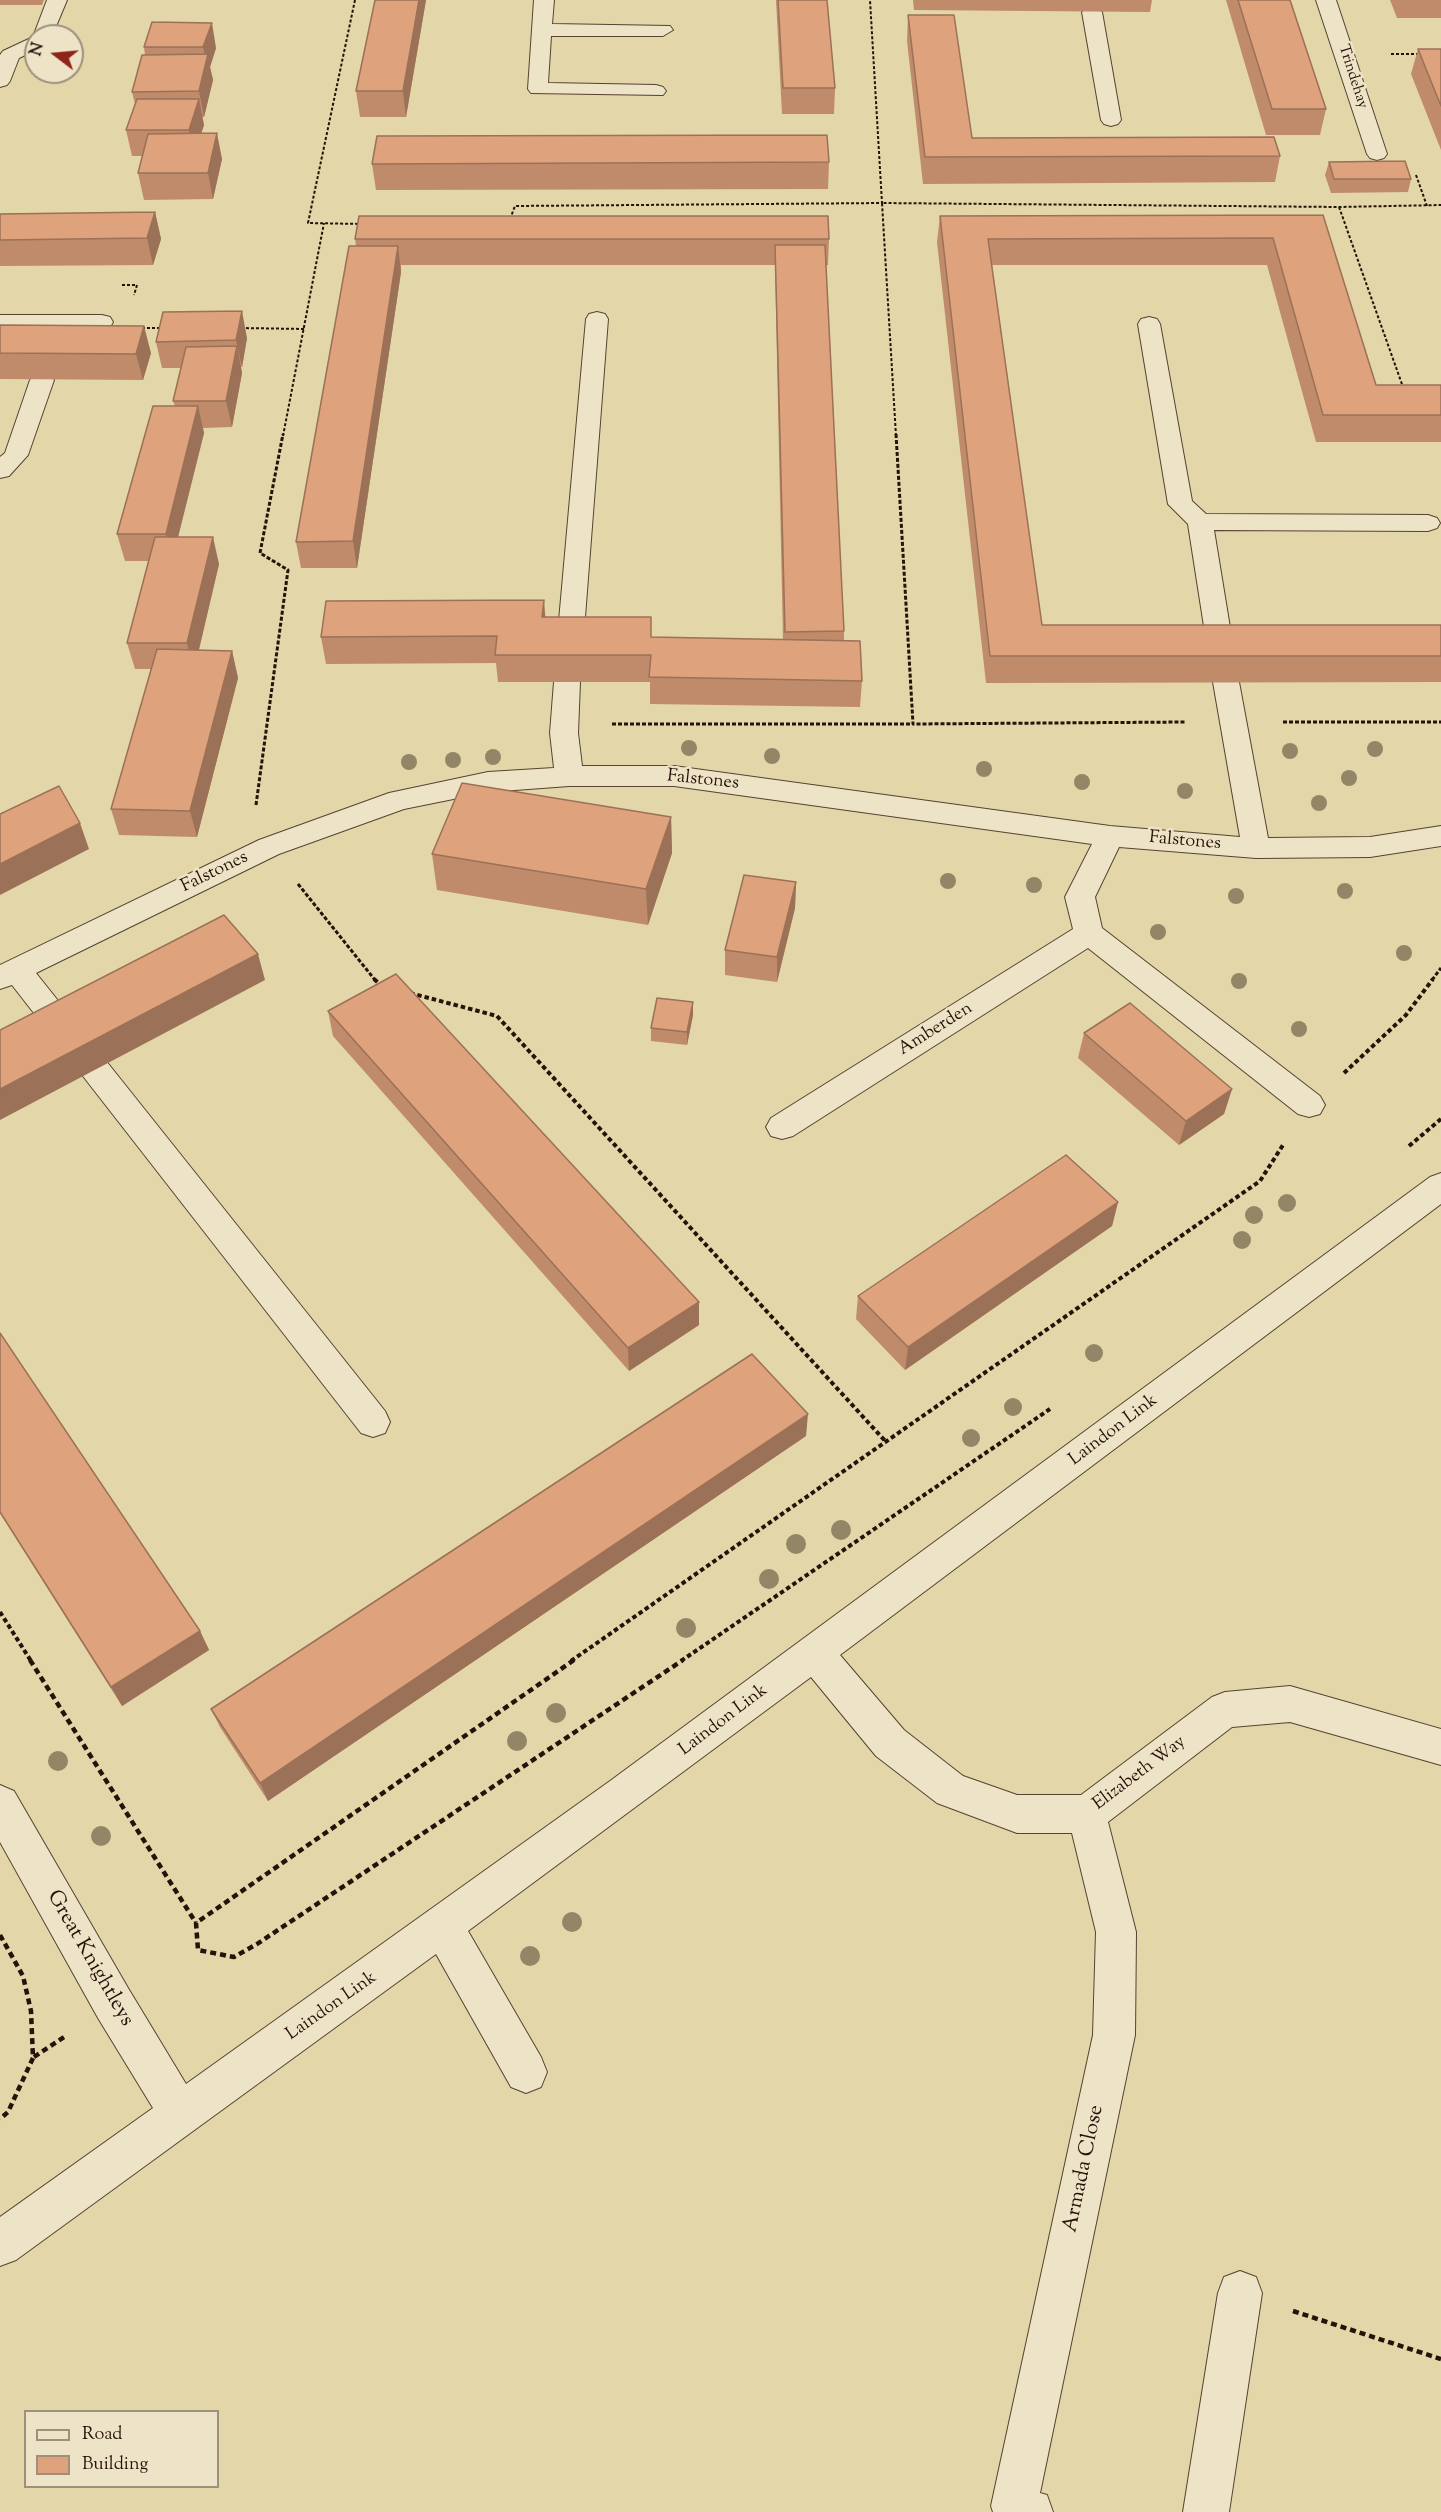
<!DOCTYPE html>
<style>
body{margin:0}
#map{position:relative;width:1441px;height:2512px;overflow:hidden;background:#e3d6a9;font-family:"Sorts Mill Goudy",serif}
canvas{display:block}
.legend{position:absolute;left:24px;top:2410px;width:195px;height:78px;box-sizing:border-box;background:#ede4c7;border:2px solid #9e907b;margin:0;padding:8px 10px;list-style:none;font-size:18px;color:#271109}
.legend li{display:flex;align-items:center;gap:12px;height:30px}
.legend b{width:30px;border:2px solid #9e907b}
.north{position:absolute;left:24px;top:24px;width:60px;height:60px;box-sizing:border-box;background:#ede4c7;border:2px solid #9e907b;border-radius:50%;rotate:286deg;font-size:16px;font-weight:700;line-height:24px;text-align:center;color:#271109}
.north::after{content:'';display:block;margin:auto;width:21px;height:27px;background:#8f2418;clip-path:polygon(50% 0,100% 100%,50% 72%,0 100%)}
</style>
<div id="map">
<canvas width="1441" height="2512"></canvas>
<ul class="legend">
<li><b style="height:8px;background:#ede4c7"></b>Road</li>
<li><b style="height:16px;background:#dea27c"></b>Building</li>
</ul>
<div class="north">N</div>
</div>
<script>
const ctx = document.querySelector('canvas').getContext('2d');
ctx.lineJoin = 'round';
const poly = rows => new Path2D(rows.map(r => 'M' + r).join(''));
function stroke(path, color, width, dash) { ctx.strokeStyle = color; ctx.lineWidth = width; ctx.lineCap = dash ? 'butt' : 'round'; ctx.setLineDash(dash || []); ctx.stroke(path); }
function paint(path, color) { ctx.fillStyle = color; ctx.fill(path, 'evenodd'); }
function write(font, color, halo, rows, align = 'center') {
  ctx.font = font + ' "Sorts Mill Goudy",serif'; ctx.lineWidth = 5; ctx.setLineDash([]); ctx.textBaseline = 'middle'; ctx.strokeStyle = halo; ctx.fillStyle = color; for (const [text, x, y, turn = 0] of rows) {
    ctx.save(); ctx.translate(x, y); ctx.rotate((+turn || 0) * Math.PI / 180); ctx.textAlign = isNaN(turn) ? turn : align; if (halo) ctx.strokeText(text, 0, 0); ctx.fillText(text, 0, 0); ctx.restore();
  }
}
const pathFar3 = poly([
 [355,0,308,223,362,224],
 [1391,54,1419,54],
 [1416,175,1427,206],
 [1339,207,1403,387],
 [510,219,515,206,882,203,870,0],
 [122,285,137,285,134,295],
 [142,328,162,328],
 [241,328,304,329],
 [283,436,324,223],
 [896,436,882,203,1339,207,1441,205]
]);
const pathFar2 = poly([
 [896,434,913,724,1185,722],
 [1283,722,1441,722],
 [612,724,913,724],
 [256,805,288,570,260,553,283,434],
 [298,884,375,980],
 [1432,980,1441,968]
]);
const pathFar1 = poly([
 [374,979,382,986],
 [410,993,497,1016,887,1443],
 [1344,1073,1406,1015,1433,979],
 [1409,1146,1441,1119],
 [0,1612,31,1661],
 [571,1661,1260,1181,1283,1145],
 [681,1661,1050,1409]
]);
const path = poly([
 [30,1660,196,1923],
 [574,1660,196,1923,198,1950,234,1957,257,1944,683,1660],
 [0,1935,23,1976,31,2011,33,2058,8,2112,0,2119],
 [34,2057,67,2035],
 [1293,2311,1441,2359]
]);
const minor = poly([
 [47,0,67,0,52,36,36,36,36,50,19,58,10,81,7,85,0,87,0,55,3,51,33,37,47,0],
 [534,0,554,0,552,24,670,26,673,30,663,36,551,36,548,83,656,85,663,87,666,91,663,95,531,93,528,89,534,0],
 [1316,0,1336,0,1387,154,1384,158,1377,160,1370,158,1367,154,1316,0],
 [1092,6,1102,12,1121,120,1118,124,1111,126,1104,124,1101,120,1082,12,1092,6],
 [597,312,605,314,608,319,583,643,579,649,570,652,561,649,557,643,586,319,589,314,597,312],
 [0,315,102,315,110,317,113,322,110,327,102,329,0,329,0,315],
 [1149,317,1157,319,1160,324,1192,501,1206,514,1428,515,1437,518,1440,523,1437,528,1428,531,1214,530,1234,652,1230,658,1221,661,1212,658,1208,652,1188,524,1168,504,1138,324,1141,319,1149,317],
 [42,373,50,375,54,380,28,455,9,476,0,478,0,457,5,453,30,380,34,375,42,373],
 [567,673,576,676,580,682,578,733,582,766,674,766,1110,826,1240,837,1213,682,1217,676,1226,673,1235,676,1239,682,1268,838,1370,837,1441,826,1441,846,1370,857,1256,858,1119,847,1095,897,1102,928,1320,1096,1325,1105,1320,1114,1309,1117,1298,1114,1088,948,793,1136,782,1139,771,1136,766,1127,771,1118,1073,929,1065,897,1092,844,674,786,569,786,488,792,404,809,279,854,36,973,385,1411,390,1422,385,1433,373,1437,361,1433,12,985,0,989,0,965,259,840,389,793,488,772,554,768,550,733,554,682,558,676,567,673],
 [1441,1173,1441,1204,840,1655,904,1730,963,1776,1017,1795,1081,1795,1212,1697,1225,1692,1290,1686,1441,1729,1441,1765,1290,1722,1232,1727,1108,1822,1136,1932,1135,2035,1040,2493,1047,2495,1053,2512,993,2512,991,2506,1093,2035,1096,1932,1072,1833,1017,1833,937,1803,876,1756,811,1677,468,1931,541,2057,547,2072,541,2087,526,2093,511,2087,436,1954,16,2260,0,2266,0,2217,153,2108,98,2018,0,1842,0,1785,14,1791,128,1988,186,2084,610,1781,1430,1177,1441,1173],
 [1240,2271,1256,2277,1262,2293,1229,2512,1183,2512,1218,2293,1224,2277,1240,2271]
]);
const trees = [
 [689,748,8],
 [1375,749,8],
 [1290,751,8],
 [772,756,8],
 [493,757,8],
 [453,760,8],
 [409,762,8],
 [984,769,8],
 [1349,778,8],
 [1082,782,8],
 [1185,791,8],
 [1319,803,8],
 [948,881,8],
 [1034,885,8],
 [1345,891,8],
 [1236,896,8],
 [1158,932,8],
 [1404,953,8],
 [1239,981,8],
 [1299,1029,8],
 [1287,1203,9],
 [1254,1215,9],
 [1242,1240,9],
 [1094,1353,9],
 [1013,1407,9],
 [971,1438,9],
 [841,1530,10],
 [796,1544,10],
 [769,1579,10],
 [686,1628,10],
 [556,1713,10],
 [517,1741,10],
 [58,1761,10],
 [101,1836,10],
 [572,1922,10],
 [530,1956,10]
];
const wall = poly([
 [0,0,44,0,42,5,0,5],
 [375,0,426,0,406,117,360,117,356,91],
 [776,0,827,0,835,88,834,114,782,114],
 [913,0,1152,0,1150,12,914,10],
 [1226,0,1290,0,1326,109,1320,135,1266,135],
 [1390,0,1441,0,1441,18,1397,18],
 [908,15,972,138,1280,156,1275,182,923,184,907,41],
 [152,22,216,48,210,67,213,80,204,117,202,117,204,125,201,133,222,159,213,199,144,200,138,173,142,156,132,156,126,130,135,104,132,92,145,55,144,47],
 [1418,49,1441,49,1441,150,1411,74],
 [829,162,828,189,376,190,372,164],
 [1329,162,1411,179,1408,192,1331,193,1325,175],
 [155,212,161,239,153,265,0,266,0,214],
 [1323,215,1376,385,1441,385,1441,442,1316,442,1267,265,992,265,1042,625,1441,625,1441,682,986,683,937,242,940,216],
 [355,239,829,239,828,265,826,265,844,631,844,641,862,681,860,707,650,704,650,682,498,682,496,663,326,664,321,637,545,617,651,637,783,640,775,265,401,265,401,272,357,568,301,568,296,542,356,246],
 [0,325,151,353,143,380,0,379],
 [247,338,242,367,241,367,242,373,232,427,203,428,204,433,178,537,219,564,199,650,232,651,238,678,197,837,119,835,111,809,151,669,135,669,127,643,149,561,125,561,117,534,175,406,173,401,181,368,162,368,156,342],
 [671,817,672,853,648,925,437,890,432,854],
 [796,882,795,908,777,982,725,975,725,950],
 [328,1011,699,1302,699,1325,629,1371,333,1036],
 [693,1015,687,1045,651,1041,651,1028],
 [1084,1033,1232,1089,1224,1114,1179,1145,1078,1058],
 [1118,1202,1112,1226,905,1370,856,1319,858,1296],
 [0,1333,200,1631,209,1650,122,1706,0,1513],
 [806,1436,268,1801,220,1727,211,1709]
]);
const shadedWall = poly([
 [419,0,426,0,406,117,403,91],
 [212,23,216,48,210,67,213,80,204,117,199,91,206,61,203,47],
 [199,99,204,125,194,156,189,130],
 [217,133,222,159,213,199,208,173],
 [155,212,161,239,153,265,147,238],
 [398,246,401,272,357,568,353,541],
 [242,311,247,338,242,367,236,340],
 [144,326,151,353,143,380,136,354],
 [237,346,242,373,232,427,226,401],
 [198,406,204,433,172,561,166,534],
 [213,537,219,564,194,670,187,643],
 [544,600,546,626,542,617],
 [232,651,238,678,197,837,190,811],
 [671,817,672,853,648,925,646,889],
 [80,823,89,849,0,895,0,864],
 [796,882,795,908,777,982,777,957],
 [258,954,265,980,0,1120,0,1089],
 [693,1002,693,1015,687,1045,687,1032],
 [1232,1089,1224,1114,1179,1145,1186,1121],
 [1118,1202,1112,1226,905,1370,908,1347],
 [699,1302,699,1325,629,1371,628,1348],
 [808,1414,806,1436,268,1801,260,1783],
 [200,1631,209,1650,122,1706,111,1687]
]);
const building = poly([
 [375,0,419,0,403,91,356,91,375,0],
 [778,0,827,0,835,88,783,88,778,0],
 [1238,0,1290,0,1326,109,1272,109,1238,0],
 [908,15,954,15,972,138,1274,137,1280,156,925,157,908,15],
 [152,22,212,23,203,47,144,47,152,22],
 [1418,49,1441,49,1441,106,1418,49],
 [208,54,199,91,132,92,142,55,208,54],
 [137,99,199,99,189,130,126,130,137,99],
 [217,133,208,173,138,173,148,134,217,133],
 [827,135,829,162,372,164,377,136,827,135],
 [1405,161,1411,179,1334,179,1329,162,1405,161],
 [155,212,147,238,0,240,0,214,155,212],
 [1323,215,1376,385,1441,385,1441,415,1323,415,1273,238,988,239,1042,625,1441,625,1441,656,990,656,940,216,1323,215],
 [359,216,828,216,829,239,355,239,359,216],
 [775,245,825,245,844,631,785,632,775,245],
 [349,246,398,246,353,541,296,542,349,246],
 [242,311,236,340,156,342,163,312,242,311],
 [0,325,144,326,136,354,0,353,0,325],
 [237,346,226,401,173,401,186,347,237,346],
 [153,406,198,406,166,534,117,534,153,406],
 [155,537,213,537,187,643,127,643,155,537],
 [544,600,542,617,651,617,651,637,860,641,862,681,649,677,651,655,495,655,497,636,321,637,326,601,544,600],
 [157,649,232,651,190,811,111,809,157,649],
 [462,783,671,817,646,889,432,854,462,783],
 [59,786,80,823,0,864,0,814,59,786],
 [744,875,796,882,777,957,725,950,744,875],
 [224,915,258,954,0,1089,0,1030,224,915],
 [396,974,699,1302,628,1348,328,1011,396,974],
 [657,998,693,1002,687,1032,651,1028,657,998],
 [1130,1003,1232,1089,1186,1121,1084,1033,1130,1003],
 [1066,1155,1118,1202,908,1347,858,1296,1066,1155],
 [0,1333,200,1631,111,1687,0,1512,0,1333],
 [752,1354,808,1414,260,1783,211,1709,752,1354]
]);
const farStreetnames = [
 ["Trindehay",1352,77,72]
];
const streetNames = [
 ["Falstones",703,781,6],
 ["Falstones",1185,842,5],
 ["Falstones",215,873,-26],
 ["Amberden",936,1030,-32],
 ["Laindon Link",1114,1431,-37],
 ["Laindon Link",724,1721,-37],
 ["Elizabeth Way",1140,1774,-37],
 ["Laindon Link",332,2007,-35]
];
const nearStreetnames = [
 ["Great Knightleys",89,1959,60],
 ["Armada Close",1085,2169,-78]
];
stroke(minor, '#564231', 2);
stroke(pathFar3, '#271109', 2, [3, 2]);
stroke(pathFar2, '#271109', 3, [4, 2]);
stroke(pathFar1, '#271109', 4, [4.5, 3]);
stroke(path, '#271109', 4.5, [6, 4]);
paint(minor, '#ede4c7');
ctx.fillStyle = '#928666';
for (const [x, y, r] of trees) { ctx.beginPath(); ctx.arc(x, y, r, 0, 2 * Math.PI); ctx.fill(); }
paint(wall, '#bf8b6b');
paint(shadedWall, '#9b7157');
paint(building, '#dea27c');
stroke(building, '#9b7157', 1.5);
write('15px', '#271109', '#ede4c7', farStreetnames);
write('18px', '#271109', '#ede4c7', streetNames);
write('21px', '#271109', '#ede4c7', nearStreetnames);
</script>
